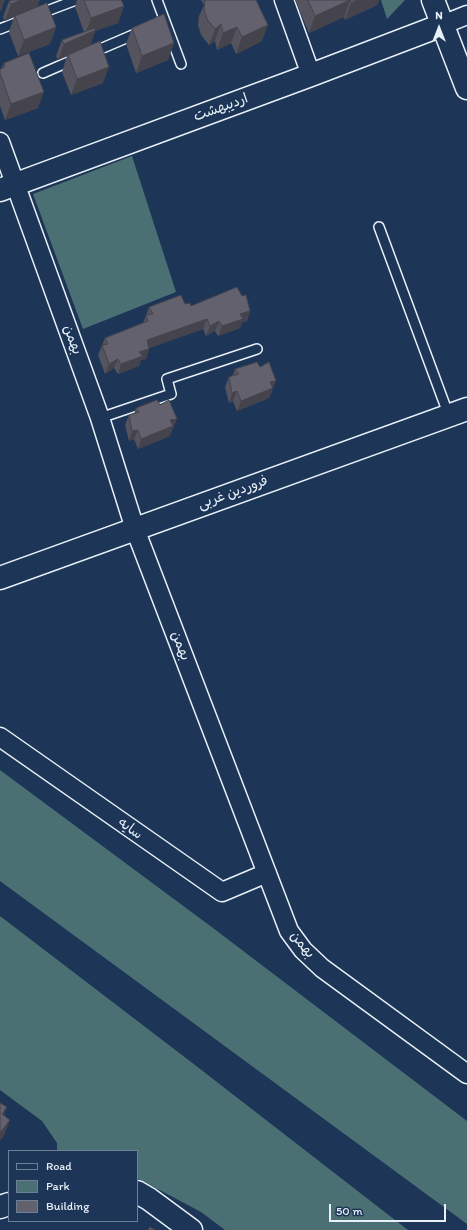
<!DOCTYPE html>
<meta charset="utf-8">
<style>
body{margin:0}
#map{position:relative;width:467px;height:1230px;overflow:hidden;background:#1d3557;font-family:Itim,sans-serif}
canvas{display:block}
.legend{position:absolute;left:8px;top:1150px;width:130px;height:72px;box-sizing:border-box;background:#1d3557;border:1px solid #6e8097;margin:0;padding:5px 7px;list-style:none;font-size:12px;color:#e8f1f8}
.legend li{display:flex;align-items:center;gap:8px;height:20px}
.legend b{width:20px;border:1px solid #6e8097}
.north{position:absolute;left:419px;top:8px;width:40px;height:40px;-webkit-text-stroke:3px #1d3557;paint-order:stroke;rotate:0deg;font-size:11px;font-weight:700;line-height:16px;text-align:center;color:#e8f1f8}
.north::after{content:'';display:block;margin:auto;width:14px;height:18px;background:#e8f1f8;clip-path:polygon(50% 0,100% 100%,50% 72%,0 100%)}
.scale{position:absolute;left:329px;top:1204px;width:117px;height:18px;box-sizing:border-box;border:2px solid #e8f1f8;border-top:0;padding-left:5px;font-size:12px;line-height:14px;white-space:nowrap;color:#e8f1f8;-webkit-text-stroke:3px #1d3557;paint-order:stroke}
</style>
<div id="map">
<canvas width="467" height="1230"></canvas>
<ul class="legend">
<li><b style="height:5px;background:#1d3557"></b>Road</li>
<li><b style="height:11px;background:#4b7073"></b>Park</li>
<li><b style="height:11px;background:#63616d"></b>Building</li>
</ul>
<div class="north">N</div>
<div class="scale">50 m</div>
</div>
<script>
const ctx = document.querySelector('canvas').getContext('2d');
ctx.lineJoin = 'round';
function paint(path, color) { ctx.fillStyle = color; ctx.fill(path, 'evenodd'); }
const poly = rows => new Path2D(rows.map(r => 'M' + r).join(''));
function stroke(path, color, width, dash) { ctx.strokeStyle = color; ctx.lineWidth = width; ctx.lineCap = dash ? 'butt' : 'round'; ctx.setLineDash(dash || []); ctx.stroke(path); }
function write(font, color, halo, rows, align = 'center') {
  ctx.font = font + ' Itim,"Playpen Sans Arabic",sans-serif'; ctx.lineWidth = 3; ctx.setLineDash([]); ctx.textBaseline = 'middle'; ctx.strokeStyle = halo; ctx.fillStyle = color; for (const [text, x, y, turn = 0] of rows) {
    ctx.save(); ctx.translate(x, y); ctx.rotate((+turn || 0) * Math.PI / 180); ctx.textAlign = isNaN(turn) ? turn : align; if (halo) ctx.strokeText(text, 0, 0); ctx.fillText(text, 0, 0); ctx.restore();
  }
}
const green = poly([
 [381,0,405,0,387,19],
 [132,156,176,292,83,329,33,194],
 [0,770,213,928,467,1121,467,1224,0,881],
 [0,916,195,1065,408,1230,225,1230,201,1212,137,1178,137,1151,57,1151,57,1143,42,1121,0,1090]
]);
const service = poly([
 [157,0,181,64],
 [39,14,76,0],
 [0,29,23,20],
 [91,53,140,32],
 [43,73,75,59],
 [379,227,449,416],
 [100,418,171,394,167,379,257,349]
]);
const minor = poly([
 [284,0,311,75],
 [442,25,467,15],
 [0,142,100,418,135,529,289,931,303,950,322,968,467,1074],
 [0,737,222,892,267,873]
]);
const tertiary = poly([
 [433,0,467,88],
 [0,190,311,75,442,25],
 [0,578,467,409],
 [137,1192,149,1199,191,1230],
 [0,1207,9,1204]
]);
const wall = poly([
 [77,0,121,0,124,6,118,23,95,31,90,46,103,83,71,95,62,72,67,56,58,60,56,56,62,40,84,32,75,7],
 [201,0,256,0,262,41,236,54,231,43,217,50,215,41,209,45,201,35,198,25,199,16,204,5],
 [295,0,379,0,377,5,345,20,344,17,309,33],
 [9,1,38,7,56,27,50,44,18,56,9,32,14,17,5,21,3,17],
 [132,28,174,43,168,60,136,73,126,44],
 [4,63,38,108,5,120,0,106,0,69,1,69],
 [242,296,250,311,247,321,242,322,240,328,218,336,215,331,206,336,203,329,149,348,149,349,146,359,141,360,139,366,118,374,114,368,105,374,98,355,105,338,143,323,149,307,185,304,191,306],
 [235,369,273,391,272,391,269,398,237,411,233,401,229,403,225,387,229,377,233,375],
 [136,408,173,429,172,429,170,436,138,449,134,439,129,441,125,425,129,415,134,414]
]);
const shadedWall = poly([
 [0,0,5,0,1,11,0,11],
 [22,0,40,0,37,8,15,16,14,17,5,21,11,4],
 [350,0,344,17,309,33,315,16],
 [359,0,379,0,377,5,345,20,351,3],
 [124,6,118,23,95,31,90,47,58,60,64,44,85,35,91,18],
 [221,24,215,41,209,45,215,29],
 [268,25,262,41,236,54,242,37],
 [56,27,50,44,18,56,24,40],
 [237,27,231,43,217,50,223,33],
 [174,43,168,60,136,73,142,56],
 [109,67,103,83,71,95,77,79],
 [44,92,38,108,5,120,11,104],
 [250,311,247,321,242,322,240,328,218,336,222,326,240,314],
 [207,319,203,329,144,350,147,340],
 [219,321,215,331,206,336,210,326],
 [149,349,146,359,141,360,139,366,118,374,121,364,139,352],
 [118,359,114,368,105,374,109,364],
 [276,381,269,398,237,411,241,401,270,382],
 [237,391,233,401,229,403,232,393],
 [177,419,170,436,138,449,141,439,170,420],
 [138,430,134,439,129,441,132,431],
 [7,1107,1,1124,2,1114],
 [10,1120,4,1136,0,1141,0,1133]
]);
const building = poly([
 [12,0,22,0,11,4,9,1,12,0],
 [84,0,121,0,124,6,91,18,84,0],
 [205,0,256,0,268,25,242,37,237,27,223,33,221,24,215,29,207,19,204,9,205,0],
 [308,0,359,0,351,3,350,0,315,16,308,0],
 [47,3,56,27,24,40,15,16,47,3],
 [164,14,174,43,142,56,132,28,164,14],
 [95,28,96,30,64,44,62,40,95,28],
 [100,41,109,67,77,79,68,55,100,41],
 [29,53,44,92,11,104,0,73,0,69,5,67,4,63,29,53],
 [237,287,242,296,246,295,250,311,240,314,243,319,222,326,219,321,210,326,207,319,147,340,149,349,139,352,143,356,121,364,118,359,109,364,102,345,108,344,105,338,148,321,146,315,153,314,149,307,181,295,185,304,190,303,191,306,237,287],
 [257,362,260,367,269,362,276,381,270,382,273,388,241,401,237,391,232,393,229,377,239,374,235,369,257,362],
 [157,400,160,405,169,400,177,419,170,420,173,426,141,439,138,430,132,431,129,415,139,412,136,408,157,400],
 [0,1103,7,1107,2,1114,10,1120,0,1133,0,1103],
 [150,1227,155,1230,148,1230,150,1227]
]);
const streetNames = [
 ["اردیبهشت",221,108,-20],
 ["بهمن",72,340,70],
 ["فروردین غربی",233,493,-20],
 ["بهمن",180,646,69],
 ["سایه",130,829,35],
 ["بهمن",302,945,51]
];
paint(green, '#4b7073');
stroke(service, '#e8f1f8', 12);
stroke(minor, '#e8f1f8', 21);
stroke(tertiary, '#e8f1f8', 25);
stroke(service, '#1d3557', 9);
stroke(minor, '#1d3557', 18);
stroke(tertiary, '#1d3557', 22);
paint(wall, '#55535e');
paint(shadedWall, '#45444c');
paint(building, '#63616d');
stroke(building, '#45444c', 1);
write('14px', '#e8f1f8', '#1d3557', streetNames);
</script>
